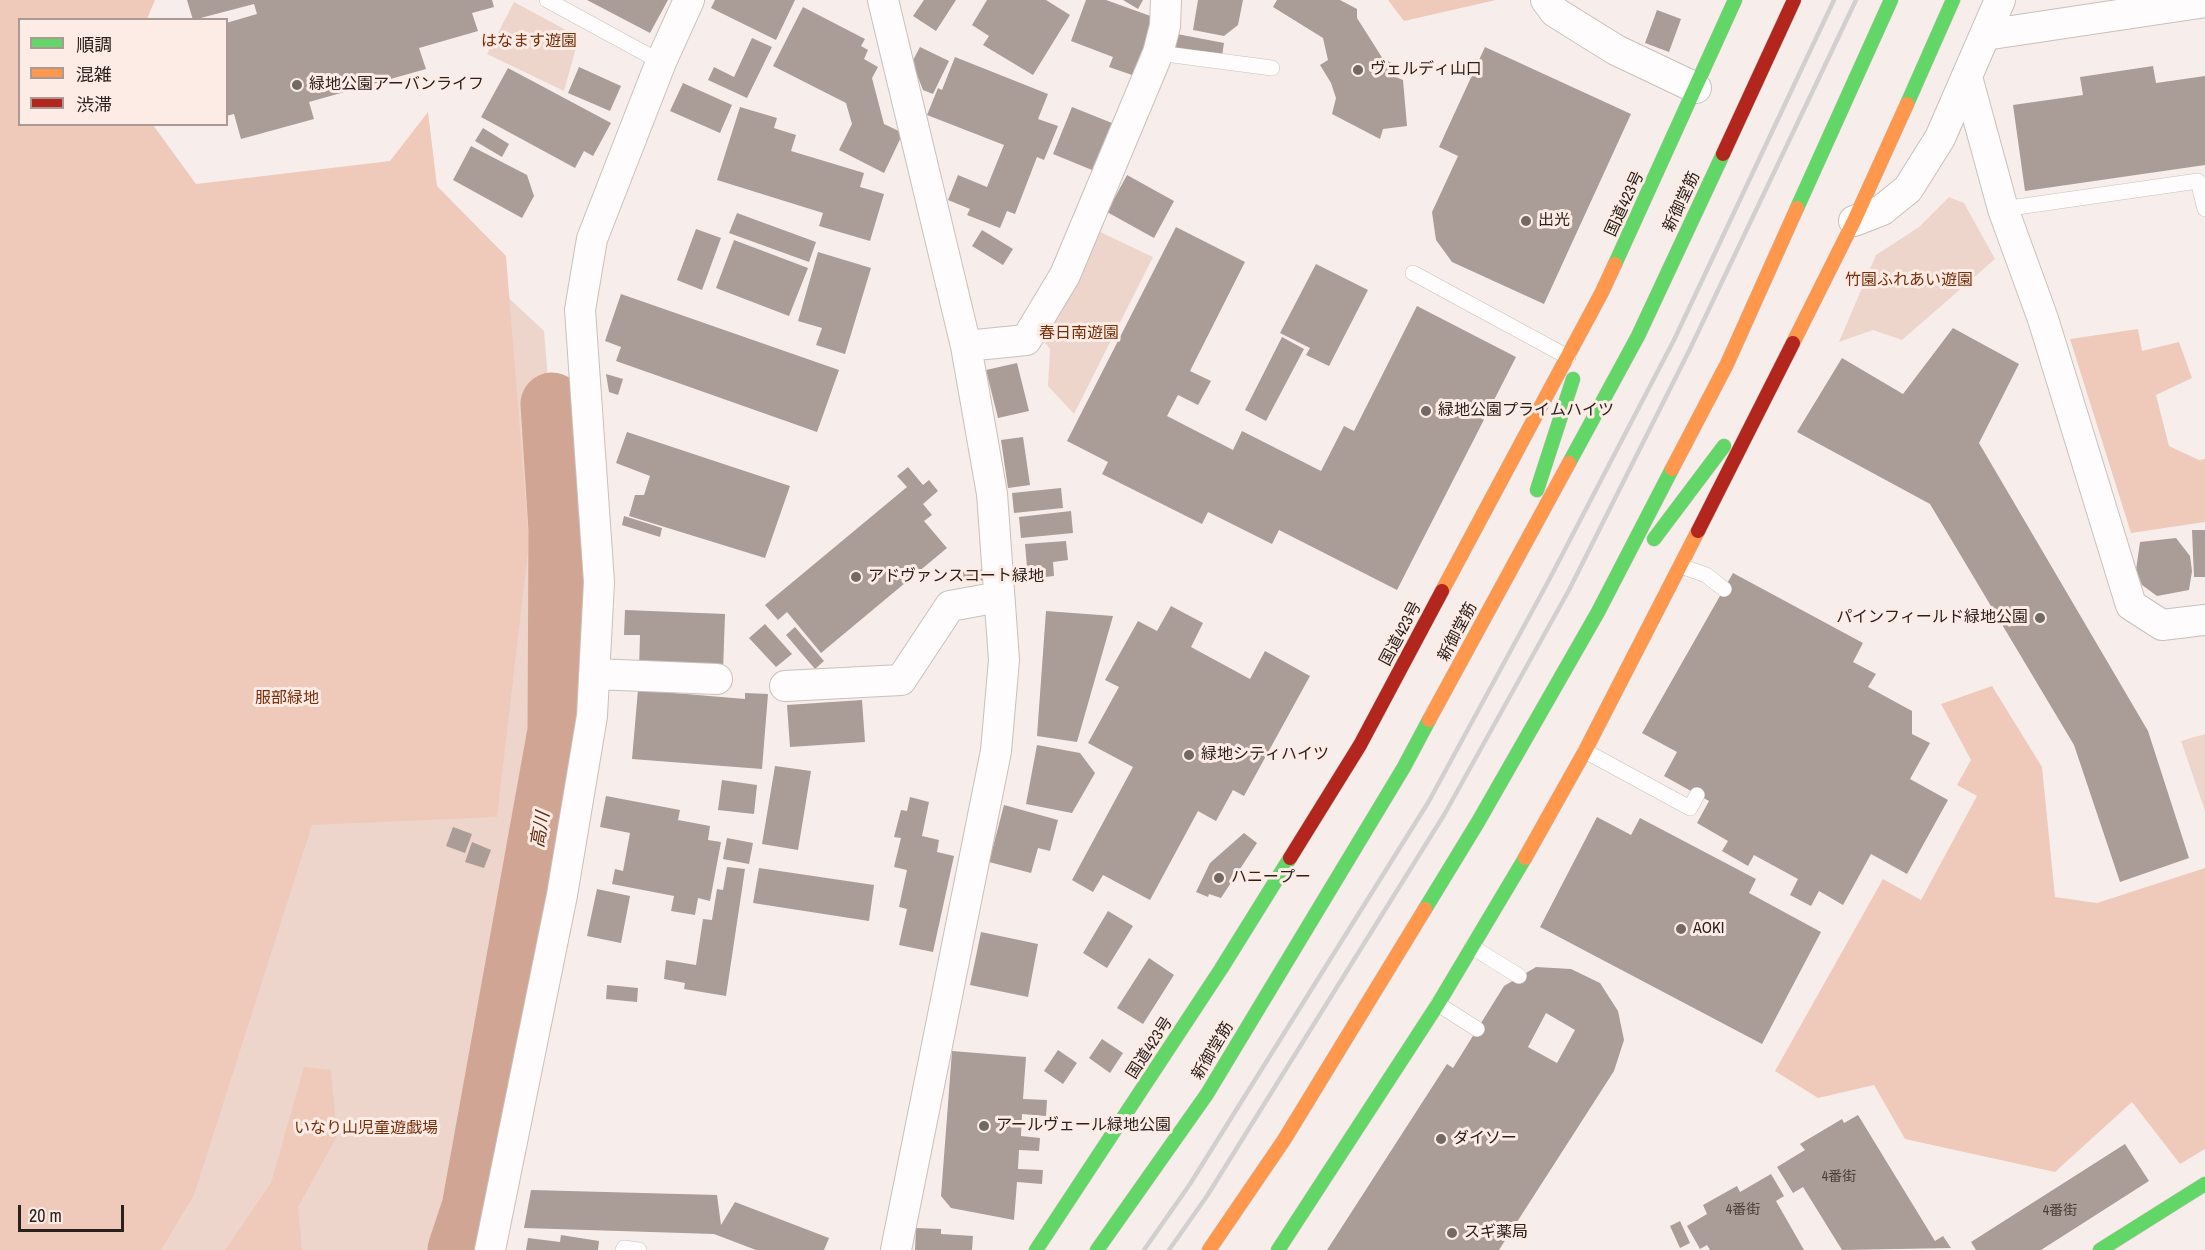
<!DOCTYPE html>
<meta charset="utf-8">
<style>
body{margin:0}
#map{position:relative;width:2205px;height:1250px;overflow:hidden;background:#f7eeeb;font-family:"Archivo Narrow","Noto Sans JP",sans-serif}
canvas{display:block}
.legend{position:absolute;left:18px;top:18px;width:210px;height:108px;box-sizing:border-box;background:#fdece5;border:2px solid #a99a95;margin:0;padding:8px 10px;list-style:none;font-size:18px;color:#2a201c}
.legend li{display:flex;align-items:center;gap:12px;height:30px}
.legend b{width:30px;border:2px solid #a99a95}
.scale{position:absolute;left:18px;top:1205px;width:106px;height:27px;box-sizing:border-box;border:3px solid #2a201c;border-top:0;padding-left:8px;font-size:18px;line-height:21px;white-space:nowrap;color:#2a201c;-webkit-text-stroke:4px #fdece5;paint-order:stroke}
</style>
<div id="map">
<canvas width="2205" height="1250"></canvas>
<ul class="legend">
<li><b style="height:8px;background:#63d668"></b>順調</li>
<li><b style="height:8px;background:#ff974d"></b>混雑</li>
<li><b style="height:8px;background:#b3261e"></b>渋滞</li>
</ul>
<div class="scale">20 m</div>
</div>
<script>
const ctx = document.querySelector('canvas').getContext('2d');
ctx.lineJoin = 'round';
function paint(path, color) { ctx.fillStyle = color; ctx.fill(path, 'evenodd'); }
const poly = rows => new Path2D(rows.map(r => 'M' + r).join(''));
function stroke(path, color, width, dash) { ctx.strokeStyle = color; ctx.lineWidth = width; ctx.lineCap = dash ? 'butt' : 'round'; ctx.setLineDash(dash || []); ctx.stroke(path); }
function write(font, color, halo, rows, align = 'center') {
  ctx.font = font + ' "Archivo Narrow","Noto Sans JP",sans-serif'; ctx.lineWidth = 6; ctx.setLineDash([]); ctx.textBaseline = 'middle'; ctx.strokeStyle = halo; ctx.fillStyle = color; for (const [text, x, y, turn = 0] of rows) {
    ctx.save(); ctx.translate(x, y); ctx.rotate((+turn || 0) * Math.PI / 180); ctx.textAlign = isNaN(turn) ? turn : align; if (halo) ctx.strokeText(text, 0, 0); ctx.fillText(text, 0, 0); ctx.restore();
  }
}
const green = poly([
 [0,0,37,0,20,20,20,124,188,198,401,197,544,331,576,716,467,1250,0,1250],
 [514,2,579,37,564,91,487,54],
 [1949,197,1964,203,1995,259,1902,340,1873,330,1839,342,1876,255,1919,227],
 [1096,230,1153,257,1074,414,1048,386,1050,349,1041,337],
 [2205,734,2205,811,2181,741]
]);
const forest = poly([
 [0,0,155,0,147,19,20,20,20,124,153,125,196,184,390,161,428,112,437,186,506,256,529,543,497,817,312,825,194,1195,161,1250,0,1250],
 [1388,0,1496,0,1404,21],
 [2138,329,2142,351,2179,342,2192,378,2156,395,2169,446,2199,460,2205,459,2205,522,2131,533,2070,339],
 [1992,686,2042,767,2055,897,2097,903,2205,868,2205,1149,2180,1164,2132,1102,2055,1172,1905,1139,1874,1085,1818,1098,1775,1071,1883,879,1921,900,1977,796,1957,785,1971,760,1941,704],
 [304,1067,331,1070,337,1136,298,1207,302,1250,225,1250,271,1183]
]);
const river = poly([
 [459,1250,473,1208,559,731,560,530,552,404]
]);
const building = poly([
 [187,0,492,0,494,7,472,13,478,31,419,48,426,69,309,102,314,119,241,139,234,114,226,116,226,23,257,14,254,4,193,20],
 [587,0,668,0,650,33],
 [715,0,795,0,776,40,711,8],
 [924,0,956,0,936,31,913,16],
 [987,0,1046,0,1070,15,1033,75,983,45,989,36,972,25],
 [1086,0,1106,0,1156,18,1135,76,1109,67,1113,57,1071,41],
 [1123,0,1143,0,1138,9],
 [1198,0,1243,0,1238,25,1224,36,1193,30],
 [1277,0,1340,0,1357,9,1357,18,1383,59,1394,64,1391,75,1403,80,1407,126,1383,129,1380,139,1332,114,1336,98,1331,83,1320,65,1328,60,1323,38,1273,7],
 [803,7,865,39,861,46,868,50,864,59,878,67,872,78,884,124,903,133,884,173,839,150,852,124,846,103,773,66],
 [1657,10,1681,19,1669,52,1645,43],
 [1177,34,1224,43,1222,56,1174,48],
 [752,38,772,47,747,98,708,80,714,67,734,77],
 [920,47,949,61,933,94,923,90,912,62],
 [1485,47,1631,114,1544,304,1452,262,1436,240,1432,212,1458,156,1439,147],
 [955,57,1048,94,1038,119,1058,126,1044,160,1037,157,1015,214,1007,211,1000,228,967,215,970,209,948,200,958,175,987,187,1004,145,927,115,938,88,942,90],
 [2153,66,2156,83,2205,76,2205,165,2025,191,2013,105,2083,95,2080,77],
 [579,67,621,86,610,111,568,93],
 [508,68,611,123,593,156,584,151,575,168,481,117],
 [683,83,732,105,720,133,670,111],
 [740,107,777,118,774,128,796,135,791,151,864,173,860,187,884,194,870,241,819,226,823,213,717,180],
 [1072,107,1112,123,1092,170,1053,154],
 [483,128,509,144,502,157,475,141],
 [471,146,527,175,534,196,522,218,453,180],
 [1127,175,1174,201,1154,238,1107,212],
 [737,213,816,242,809,262,729,233],
 [1176,227,1245,262,1190,371,1211,381,1198,405,1178,395,1167,416,1233,450,1242,431,1321,471,1344,426,1354,431,1417,306,1516,357,1397,590,1279,530,1272,544,1208,512,1202,524,1102,474,1108,462,1067,441],
 [696,229,721,238,702,290,677,280],
 [982,230,1013,249,1003,265,972,246],
 [734,240,808,268,789,316,716,288],
 [818,252,871,268,845,354,816,345,822,328,798,321],
 [1316,264,1368,290,1329,366,1306,355,1310,348,1280,333],
 [621,294,839,370,817,432,616,361,621,347,605,341],
 [1953,328,2019,364,1979,443,2148,731,2189,858,2120,882,2074,745,1930,504,1797,432,1842,358,1903,394],
 [1282,337,1304,349,1266,421,1245,410],
 [1017,363,1029,411,998,418,986,370],
 [606,374,623,379,618,395,609,392],
 [627,432,790,486,765,558,629,516,635,495,644,495,650,476,616,463],
 [1023,437,1030,485,1008,488,1001,440],
 [908,467,923,485,929,480,938,491,923,504,932,515,924,521,947,548,821,653,787,612,778,620,765,605,907,487,897,476],
 [1061,488,1063,508,1014,513,1012,493],
 [1071,511,1073,533,1021,538,1019,517],
 [624,516,662,528,660,537,622,525],
 [2192,530,2205,530,2205,577,2194,577],
 [2176,538,2190,556,2192,571,2189,590,2157,596,2142,585,2136,570,2140,542],
 [1066,541,1068,560,1053,562,1054,576,1028,579,1025,544],
 [986,569,986,580,964,582,963,571],
 [1733,573,1863,643,1853,662,1876,674,1868,687,1912,711,1912,734,1930,743,1910,779,1948,800,1907,874,1871,854,1843,905,1819,891,1811,906,1790,895,1798,879,1754,855,1748,866,1722,851,1728,841,1697,823,1709,801,1664,776,1677,752,1642,733],
 [1171,606,1203,623,1191,647,1250,679,1265,651,1310,676,1244,796,1233,790,1216,821,1198,811,1150,900,1103,875,1093,892,1072,880,1133,767,1088,743,1119,687,1105,680,1138,621,1157,631],
 [625,610,725,614,723,671,639,668,640,635,624,635],
 [1046,611,1113,616,1077,742,1037,736],
 [765,624,792,654,776,667,749,638],
 [795,627,824,661,815,669,786,635],
 [638,690,745,699,745,693,768,694,762,769,632,759],
 [862,700,865,742,790,747,787,705],
 [1037,745,1080,753,1095,773,1072,813,1026,804],
 [775,766,811,771,798,850,762,844],
 [722,780,757,785,754,814,718,810],
 [606,796,680,810,678,820,710,826,708,840,721,842,710,901,698,898,695,915,671,911,674,896,612,884,615,869,623,871,630,833,600,827],
 [910,797,929,802,922,836,939,840,937,852,954,856,933,952,899,945,907,909,899,907,907,870,894,867,901,838,894,837,901,810,907,811],
 [1004,805,1058,820,1050,851,1038,848,1031,873,989,862],
 [1597,817,1631,835,1640,818,1756,879,1749,893,1821,932,1762,1044,1540,927],
 [453,827,472,834,465,853,446,846],
 [1244,833,1257,843,1221,898,1209,894,1208,897,1196,892,1210,863],
 [727,838,753,843,749,864,723,859],
 [472,842,491,850,484,868,465,862],
 [727,867,745,869,726,996,684,989,685,983,664,979,666,960,696,965,703,919,712,920,717,889,723,890],
 [759,868,874,885,869,921,753,903],
 [597,889,630,896,621,943,587,936],
 [1108,911,1133,926,1107,968,1083,953],
 [981,932,1038,944,1028,997,970,985],
 [1149,958,1174,975,1143,1024,1117,1008],
 [1536,967,1571,969,1600,983,1618,1011,1624,1040,1614,1071,1499,1250,1327,1250,1447,1064,1453,1068,1504,986],
 [1546,1013,1575,1030,1557,1063,1528,1047],
 [607,985,638,988,637,1002,606,999],
 [1102,1039,1123,1053,1110,1073,1089,1058],
 [1058,1050,1077,1063,1063,1084,1044,1071],
 [952,1051,1026,1057,1023,1099,1047,1100,1046,1116,1022,1114,1021,1136,1040,1138,1039,1151,1019,1150,1018,1169,1043,1170,1042,1184,1017,1182,1014,1220,951,1208,941,1196],
 [1858,1115,1935,1241,1943,1236,1951,1248,1842,1250,1803,1187,1793,1193,1777,1167,1805,1150,1800,1144,1842,1119,1844,1123],
 [2125,1144,2149,1181,2041,1250,1976,1250,1971,1242],
 [1771,1174,1784,1196,1776,1201,1804,1250,1710,1250,1707,1245,1700,1249,1687,1226,1707,1214,1703,1205,1737,1186,1740,1192],
 [531,1190,717,1195,721,1225,735,1202,829,1238,824,1250,756,1250,714,1234,524,1228],
 [1680,1221,1690,1243,1680,1248,1670,1226],
 [916,1228,941,1229,941,1234,973,1236,972,1250,915,1250],
 [561,1235,599,1241,598,1250,526,1250,528,1238,560,1242]
]);
const lane = poly([
 [547,0,661,62],
 [1158,53,1272,68],
 [2003,209,2198,181,2205,209],
 [1413,273,1568,357],
 [1681,566,1706,575,1724,589],
 [1585,751,1690,808,1697,795],
 [1472,947,1519,976],
 [1438,1004,1477,1029],
 [623,1250,624,1248,639,1250]
]);
const street = poly([
 [883,0,966,346,992,494,1004,660,996,751,896,1250],
 [1546,0,1555,12,1616,50,1696,88],
 [1985,35,2205,2],
 [1967,77,2003,209,2043,319,2131,605,2162,625,2205,620],
 [1854,221,1882,210,1908,189,1940,138,2000,0],
 [966,346,1026,340,1065,275,1158,53,1165,26,1166,0],
 [594,674,717,679],
 [785,686,901,680,950,606,999,597],
 [490,1250,562,895,592,716,599,582,580,310,592,239,661,62,689,0]
]);
const fast = poly([
 [1907,104,1953,0],
 [1797,208,1891,0],
 [1615,264,1735,0],
 [1569,463,1638,336,1723,154],
 [1537,490,1573,379],
 [1654,539,1724,446],
 [1425,909,1478,822,1598,612,1672,469],
 [1036,1250,1221,969,1290,858],
 [1097,1250,1207,1094,1404,767,1429,720],
 [1278,1250,1438,1004,1525,858],
 [2100,1250,2205,1184]
]);
const slow = poly([
 [1793,343,1854,221,1907,104],
 [1672,469,1727,364,1797,208],
 [1442,591,1602,292,1615,264],
 [1429,720,1569,463],
 [1525,858,1585,751,1698,531],
 [1209,1250,1284,1140,1425,909]
]);
const jam = poly([
 [1723,154,1794,0],
 [1698,531,1793,343],
 [1290,858,1360,745,1442,591]
]);
const rail = poly([
 [1144,1250,1190,1184,1429,801,1549,580,1674,340,1834,0],
 [1169,1250,1207,1196,1444,815,1569,590,1690,349,1856,0]
]);
const markers = [
 [1358,70,6,"#726864"],
 [297,85,6,"#726864"],
 [1526,221,6,"#726864"],
 [1426,411,6,"#726864"],
 [856,577,6,"#726864"],
 [2040,618,6,"#726864"],
 [1189,755,6,"#726864"],
 [1219,878,6,"#726864"],
 [1681,929,6,"#726864"],
 [984,1126,6,"#726864"],
 [1441,1139,6,"#726864"],
 [1452,1233,6,"#726864"]
];
const numberNames = [
 ["4番街",1839,1177],
 ["4番街",1743,1210],
 ["4番街",2060,1211]
];
const parkNames = [
 ["はなます遊園",529,42],
 ["竹園ふれあい遊園",1909,281],
 ["春日南遊園",1079,334],
 ["服部緑地",287,699],
 ["いなり山児童遊戯場",366,1129]
];
const poiNames = [
 ["ヴェルディ山口",1370,70],
 ["緑地公園アーバンライフ",309,85],
 ["出光",1538,221],
 ["緑地公園プライムハイツ",1438,411],
 ["アドヴァンスコート緑地",868,577],
 ["パインフィールド緑地公園",2028,618,"right"],
 ["緑地シティハイツ",1201,755],
 ["ハニープー",1231,878],
 ["AOKI",1693,929],
 ["アールヴェール緑地公園",996,1126],
 ["ダイソー",1453,1139],
 ["スギ薬局",1464,1233]
];
const streetNames = [
 ["新御堂筋",1682,202,-65],
 ["国道423号",1625,204,-65],
 ["新御堂筋",1458,632,-62],
 ["国道423号",1401,634,-62],
 ["国道423号",1150,1048,-57],
 ["新御堂筋",1213,1051,-59]
];
const waterNames = [
 ["高川",541,830,-80]
];
paint(green, '#edd5cb');
paint(forest, '#efcabb');
stroke(river, '#d0a594', 63);
paint(building, '#aa9c96');
stroke(lane, '#c8c0bc', 16);
stroke(street, '#c8c0bc', 32);
stroke(fast, '#c8c0bc', 15);
stroke(slow, '#c8c0bc', 15);
stroke(jam, '#c8c0bc', 15);
stroke(lane, '#fefcfc', 15);
stroke(street, '#fefcfc', 30);
stroke(fast, '#63d668', 14);
stroke(slow, '#ff974d', 14);
stroke(jam, '#b3261e', 14);
stroke(rail, '#d2cfce', 4.5);
for (const [x, y, r, color] of markers) { const dot = new Path2D(); dot.arc(x, y, r, 0, 2 * Math.PI); ctx.fillStyle = color; ctx.fill(dot); stroke(dot, '#fdece5', 2); }
write('14px', '#4a3f3a', null, numberNames);
write('16px', '#752e08', '#fdece5', parkNames);
write('16px', '#2a201c', '#fdece5', poiNames, 'left');
write('16px', '#2a201c', '#fdece5', streetNames);
write('italic 18px', '#60290f', '#fdece5', waterNames);
</script>
